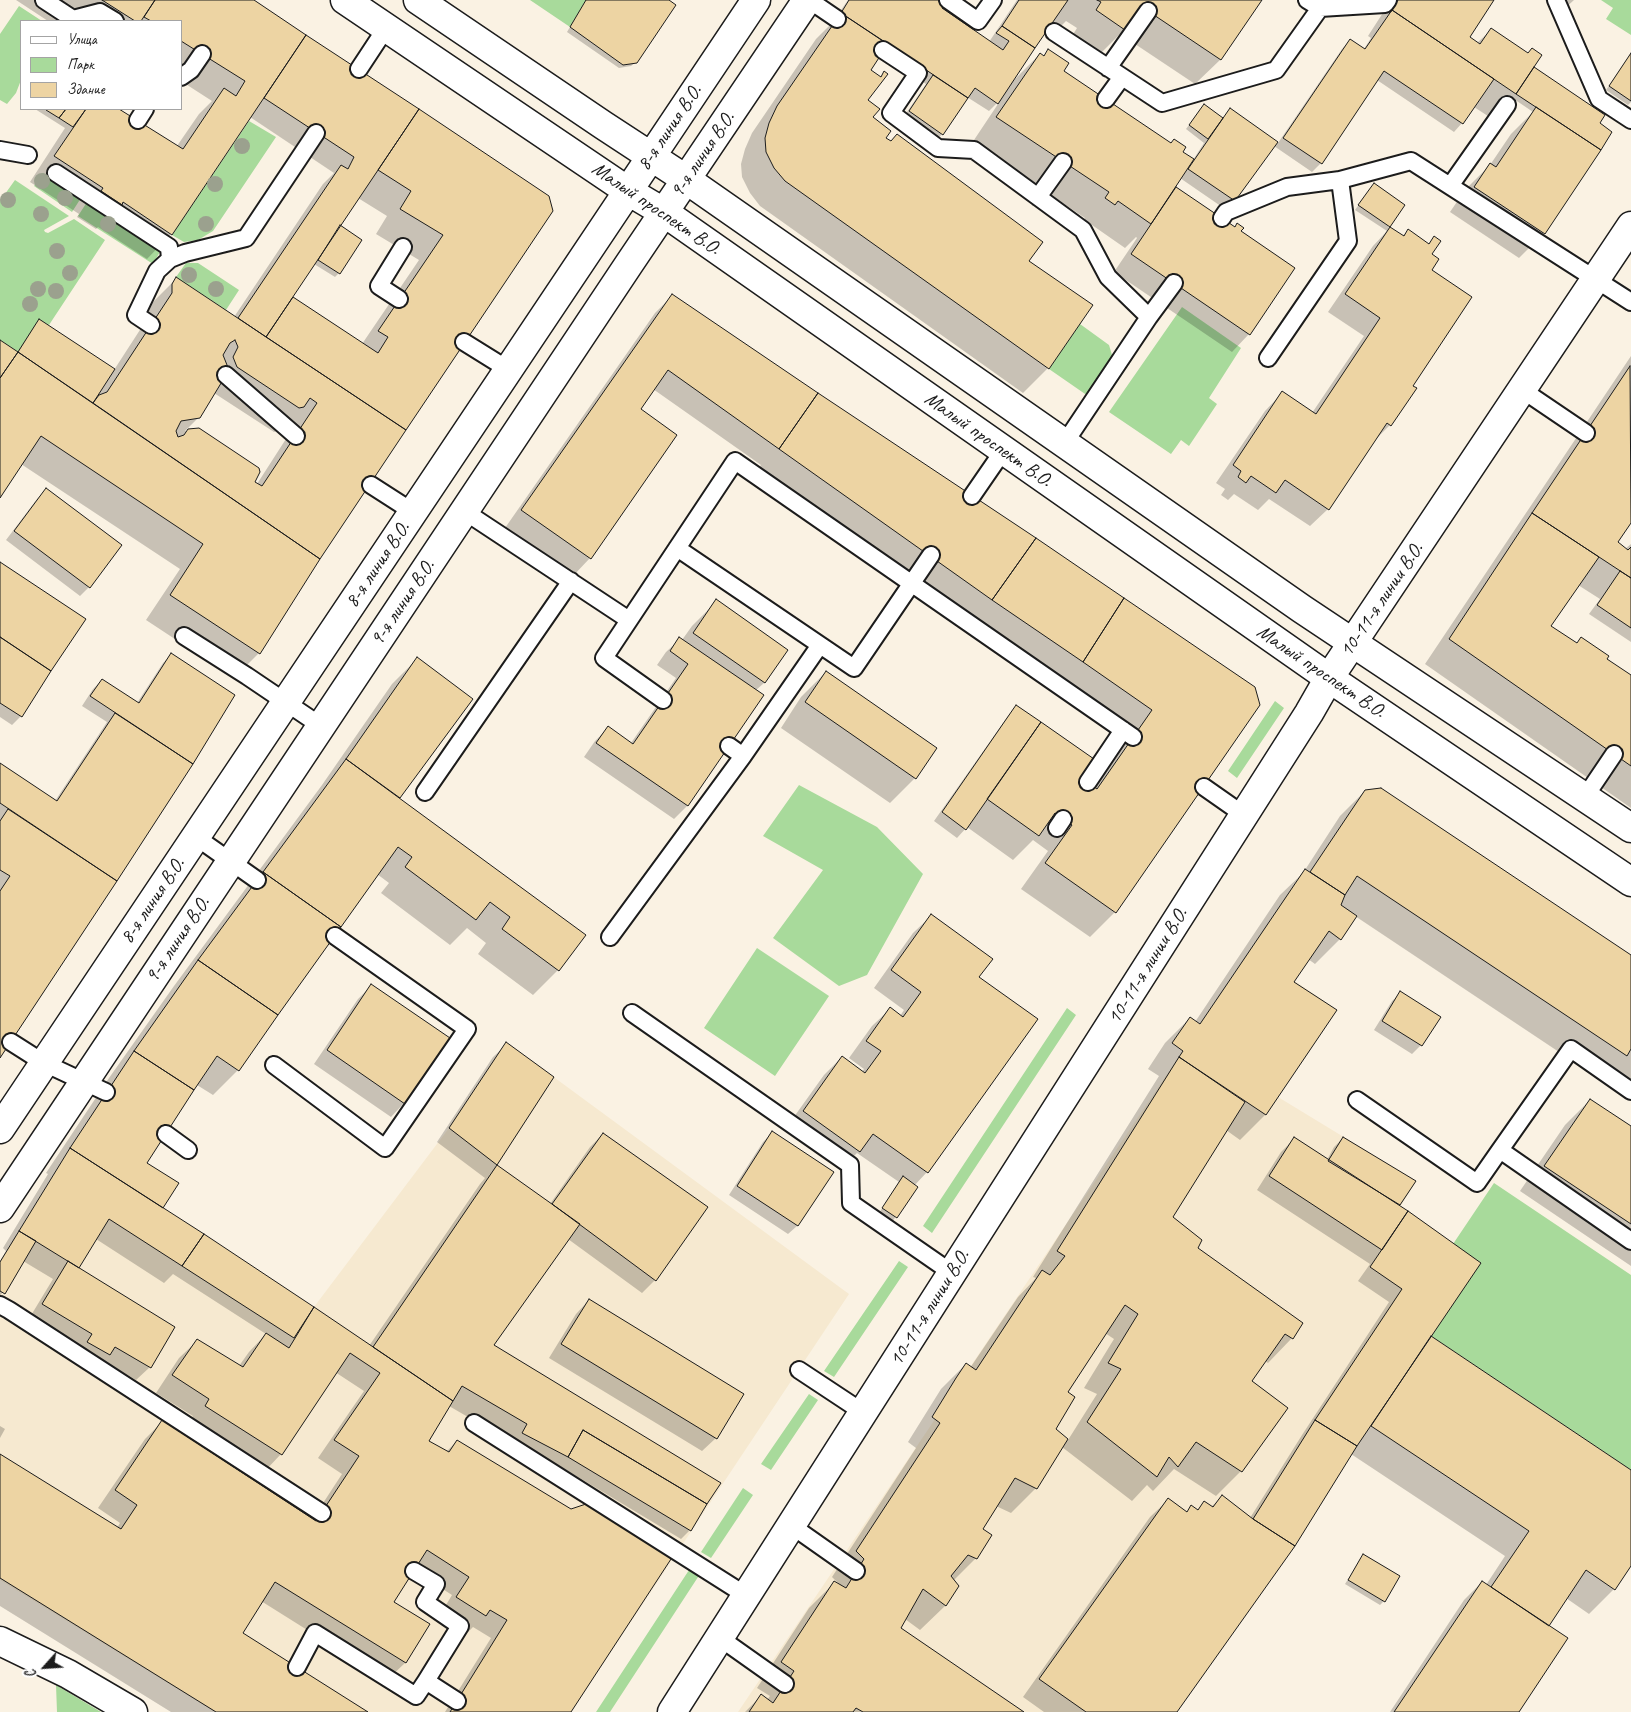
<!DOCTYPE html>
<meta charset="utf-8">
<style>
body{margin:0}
#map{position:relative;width:1631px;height:1712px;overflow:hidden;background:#faf2e3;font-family:Caveat,sans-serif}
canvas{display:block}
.legend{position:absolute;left:20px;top:20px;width:162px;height:90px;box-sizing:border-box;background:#fff;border:1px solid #a4a4a4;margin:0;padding:6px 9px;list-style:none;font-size:15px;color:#1c1c1c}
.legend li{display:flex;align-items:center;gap:10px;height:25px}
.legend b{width:25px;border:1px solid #a4a4a4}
.north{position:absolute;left:20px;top:1642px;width:50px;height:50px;-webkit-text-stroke:4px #fff;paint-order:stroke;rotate:244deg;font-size:14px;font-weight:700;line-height:20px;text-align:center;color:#1c1c1c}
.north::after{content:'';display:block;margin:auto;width:18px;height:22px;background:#1c1c1c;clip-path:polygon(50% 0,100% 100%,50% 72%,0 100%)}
</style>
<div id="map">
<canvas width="1631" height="1712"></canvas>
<ul class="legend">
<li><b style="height:6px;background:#fff"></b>Улица</li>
<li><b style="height:14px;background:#a8da9b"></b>Парк</li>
<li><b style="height:14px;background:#edd4a3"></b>Здание</li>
</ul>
<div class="north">С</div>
</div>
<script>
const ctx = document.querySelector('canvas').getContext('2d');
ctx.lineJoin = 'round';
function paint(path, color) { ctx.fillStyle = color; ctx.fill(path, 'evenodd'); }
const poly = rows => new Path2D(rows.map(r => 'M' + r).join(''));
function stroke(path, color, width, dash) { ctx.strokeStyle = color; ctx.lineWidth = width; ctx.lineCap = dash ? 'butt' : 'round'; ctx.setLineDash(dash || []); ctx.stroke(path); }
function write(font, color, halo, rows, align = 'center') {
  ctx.font = font + ' Caveat,sans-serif'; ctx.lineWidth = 4.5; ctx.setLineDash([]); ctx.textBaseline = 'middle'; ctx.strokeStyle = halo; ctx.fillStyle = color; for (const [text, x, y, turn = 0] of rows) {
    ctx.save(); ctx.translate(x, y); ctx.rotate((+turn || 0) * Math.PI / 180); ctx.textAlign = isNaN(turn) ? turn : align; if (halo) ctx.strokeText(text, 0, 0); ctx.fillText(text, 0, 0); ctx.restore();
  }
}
const built = poly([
 [1305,869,1345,895,1341,905,1357,916,1341,940,1328,932,1295,981,1337,1010,1278,1097,1416,1181,1401,1206,1481,1263,1357,1446,1295,1546,1177,1712,738,1712],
 [506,1042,849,1294,571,1712,215,1712,0,1580,0,1262,19,1231,79,1268,109,1219,294,1338,314,1307,449,1128]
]);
const green = poly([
 [530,0,586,0,570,27],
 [1601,0,1631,0,1631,35,1606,19,1613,8],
 [19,6,42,21,21,21,21,80,16,93,7,104,0,100,0,34],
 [249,121,276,137,213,231,198,240,184,242,172,235],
 [43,173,81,198,72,212,34,186],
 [15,180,69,216,44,230,45,232,48,233,74,219,105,240,49,325,39,320,18,352,0,340,0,201],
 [87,202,161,250,153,264,78,216],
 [186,263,198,263,239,290,226,310,176,277],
 [1182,307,1241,348,1209,398,1217,404,1189,446,1181,440,1171,454,1109,412],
 [1080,324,1109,345,1112,355,1112,358,1088,396,1049,369],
 [1275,701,1284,708,1237,778,1228,771],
 [799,785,877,827,923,874,867,975,839,986,773,938,823,870,763,836],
 [757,948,829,996,775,1076,704,1028],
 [1067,1008,1076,1015,932,1233,923,1226],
 [1494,1183,1631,1275,1631,1470,1431,1336,1453,1244],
 [899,1261,908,1267,834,1377,824,1371],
 [809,1394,818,1400,771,1470,761,1464],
 [743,1488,753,1495,711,1558,701,1552],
 [691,1567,700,1574,610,1712,596,1712],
 [56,1685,101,1712,57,1712]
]);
const shadow = poly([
 [16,0,251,0,548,196,551,210,319,558,259,653,234,678,146,620,180,569,21,464,0,495,0,342,92,403,94,401,18,351,35,325,114,370,147,319,148,310,151,304,176,279,234,317,323,184,334,173,250,117,171,234,147,259,98,227,96,229,77,217,79,214,30,182,65,128,35,109,117,109,177,146,199,114,212,101,181,81,181,21,48,21],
 [358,198,387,216,376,234,419,260,362,344,291,298,314,264,335,277,339,273,339,226],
 [214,393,274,432,277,431,286,423,293,428,257,484,198,430,185,431,199,417],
 [586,0,667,0,636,62,631,66,619,68,567,32],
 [848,0,945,0,940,8,989,42,1017,0,1260,0,1220,60,1195,84,1120,34,1100,54,1072,36,1077,28,1066,21,1059,28,1051,23,1013,79,1014,80,1040,54,1042,57,1048,51,1062,71,1193,160,1204,143,1186,129,1200,110,1222,119,1230,110,1278,143,1342,49,1350,40,1364,49,1371,38,1368,36,1388,5,1380,0,1493,0,1468,37,1477,43,1491,30,1530,72,1534,69,1544,233,1519,258,1450,212,1465,190,1490,165,1511,134,1533,112,1511,97,1491,118,1474,107,1462,123,1454,132,1377,80,1321,163,1312,172,1274,146,1234,200,1225,209,1180,178,1171,192,1176,189,1240,232,1249,334,1232,352,1114,272,1137,238,1136,237,1125,248,1092,225,1089,229,1081,223,1085,218,972,143,998,104,997,103,989,111,967,97,942,134,934,143,901,121,926,84,880,53,869,70,880,77,884,73,867,101,871,118,885,139,1027,261,1048,368,1023,393,760,206,750,193,742,177,741,164,745,149,752,133,816,39,832,23],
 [1545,0,1574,0,1562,11],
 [1631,54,1631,102,1628,105,1606,90],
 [1370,189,1403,205,1388,227,1402,236,1408,231,1428,244,1434,238,1411,386,1415,388,1390,425,1372,443,1328,509,1310,526,1269,499,1258,510,1234,494,1228,500,1221,495,1225,489,1216,483,1265,411,1282,393,1312,413,1364,336,1328,312,1373,246,1387,231,1355,210],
 [672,296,1254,688,1115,912,1090,937,1021,889,1048,851,1033,840,1013,860,967,827,957,838,934,821,1008,716,1017,707,1079,778,1092,787,1128,736,755,474,761,465,653,389,639,409,590,558,573,576,505,528,655,313],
 [1631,356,1631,521,1616,542,1625,549,1631,544,1631,642,1589,614,1600,599,1578,585,1549,626,1576,644,1581,639,1605,659,1631,677,1631,808,1425,664],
 [46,490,89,587,80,596,6,540,37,499],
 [0,563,85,619,21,716,12,725,0,717],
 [717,601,786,650,764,683,755,691,762,696,687,806,674,819,584,757,595,741,608,728,631,743,676,678,657,665,666,652,680,639,682,640,692,626],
 [172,654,234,695,192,764,0,1056,0,765,55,801,107,722,82,706,93,689,102,680,137,703,163,663],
 [417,659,471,699,398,799,584,935,558,970,533,995,478,954,486,943,467,928,450,945,381,893,389,883,377,874,238,1070,213,1095,197,1085,146,1163,161,1208,369,1346,480,1184,485,1178,437,1142,493,1057,507,1044,552,1078,496,1165,550,1204,590,1147,603,1134,655,1280,642,1293,568,1239,493,1346,690,1530,681,1539,558,1465,549,1474,511,1442,449,1406,428,1441,446,1452,457,1441,569,1712,445,1712,491,1638,473,1627,468,1632,440,1615,452,1595,413,1570,393,1602,428,1625,405,1663,387,1680,261,1601,241,1634,366,1712,171,1712,0,1606,0,1456,117,1528,120,1523,98,1508,145,1439,162,1422,312,1520,342,1474,318,1458,364,1391,335,1372,281,1454,264,1472,188,1424,193,1416,156,1393,179,1358,197,1341,239,1366,249,1352,266,1334,173,1274,164,1283,96,1239,78,1267,150,1367,136,1380,103,1360,95,1368,30,1317,53,1279,23,1261,0,1296,0,1261,6,1251,3,1248,48,1174,46,1173,109,1078,174,986,322,785,392,684],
 [826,672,915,778,890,803,781,728,801,697],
 [1365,791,1631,956,1631,1100,1355,916,1340,939,1315,964,1308,959,1293,982,1335,1010,1265,1115,1240,1140,1226,1130,1172,1217,1196,1248,1292,1338,1268,1363,1265,1361,1251,1381,1241,1471,1216,1496,1174,1469,1153,1491,1147,1485,1132,1501,1062,1447,1036,1488,1011,1513,996,1506,982,1529,976,1558,953,1581,958,1586,945,1606,920,1630,905,1619,900,1628,1021,1712,745,1712,761,1696,767,1700,770,1696,757,1688,809,1608,834,1583,840,1585,832,1577,916,1448,908,1442,941,1389,966,1364,970,1368,1018,1297,1036,1278,1033,1277,1159,1076,1148,1069,1165,1043,1190,1018,1195,1022,1280,895,1303,873,1340,816],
 [1105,1333,1114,1339,1084,1388,1097,1394,1068,1440,1054,1429,1067,1393],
 [931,916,978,978,1036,1019,927,1172,914,1186,916,1187,892,1222,879,1213,899,1182,857,1153,842,1168,786,1128,824,1075,842,1057,862,1072,864,1069,849,1058,872,1026,890,1009,900,1016,904,1010,874,988,913,933],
 [371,986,404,1103,391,1117,314,1064,358,999],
 [1401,993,1421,1045,1412,1054,1374,1030,1392,1001],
 [1590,1100,1631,1128,1631,1266,1520,1191,1565,1125],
 [772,1133,832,1172,797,1226,788,1234,729,1195,763,1142],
 [1343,1138,1414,1182,1399,1206,1430,1337,1631,1471,1631,1564,1614,1589,1589,1614,1566,1598,1547,1626,1517,1712,1390,1712,1464,1600,1482,1582,1486,1585,1505,1556,1351,1454,1176,1712,1044,1712,1023,1697,1150,1517,1168,1500,1186,1513,1191,1507,1196,1511,1204,1503,1211,1507,1222,1497,1250,1518,1302,1435,1389,1302,1358,1281,1370,1264,1257,1190,1281,1152,1294,1139,1327,1160,1334,1147],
 [589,1300,716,1438,702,1451,549,1358,576,1314],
 [0,1426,5,1429,0,1438],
 [1363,1556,1384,1601,1380,1605,1345,1584]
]);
const building = poly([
 [102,0,155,0,141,21,135,21,102,0],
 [155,0,254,0,306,35,172,235,123,202,122,205,101,191,103,188,54,156,86,109,119,109,183,149,224,88,236,96,245,81,181,41,181,21,151,21,144,17,155,0],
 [586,0,669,0,676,5,637,63,623,65,570,27,586,0],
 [849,0,947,0,942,8,1003,50,1009,41,996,33,1002,26,1035,48,998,104,975,88,968,98,841,13,849,0],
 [1019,0,1068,0,1035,48,1002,26,1019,0],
 [1097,0,1262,0,1221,60,1148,11,1125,30,1096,10,1101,2,1097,0],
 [1398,0,1494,0,1470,37,1480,44,1491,28,1528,53,1532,48,1542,55,1516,94,1392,10,1398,0],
 [1392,10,1494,79,1463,124,1384,71,1322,164,1283,138,1350,39,1365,49,1392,10],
 [841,13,888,44,871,70,881,77,884,71,888,74,868,100,880,109,873,117,891,131,886,138,891,141,897,134,1043,242,1029,261,1093,305,1049,369,785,181,774,168,766,152,765,138,769,123,777,106,841,13],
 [306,35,419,109,266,337,238,318,341,165,348,169,354,157,264,98,306,35],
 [1048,49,1069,63,1064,71,1171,143,1174,139,1186,147,1183,152,1194,159,1151,224,1118,201,1115,205,1105,198,1109,192,996,117,1040,53,1044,56,1048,49],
 [1631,53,1631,101,1609,86,1631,53],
 [1534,67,1605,115,1600,123,1612,132,1601,150,1516,94,1534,67],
 [933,75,968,98,943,135,909,111,933,75],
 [1204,104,1223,118,1208,139,1189,125,1204,104],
 [1536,107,1601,150,1545,234,1474,187,1490,163,1496,167,1536,107],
 [1230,108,1278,142,1235,201,1188,169,1230,108],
 [47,109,66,109,59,118,46,110,47,109],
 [66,109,86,109,73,127,59,118,66,109],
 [419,109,549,196,553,211,406,430,266,337,293,297,378,353,388,337,378,331,443,235,400,209,411,191,378,170,419,109],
 [1374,183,1405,205,1390,227,1358,205,1374,183],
 [1176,187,1235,227,1237,223,1244,228,1241,231,1295,268,1250,335,1131,254,1176,187],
 [340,225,362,240,340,274,318,260,340,225],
 [1390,227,1404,236,1408,229,1429,244,1434,236,1441,241,1432,254,1439,259,1432,270,1472,297,1413,386,1417,388,1391,426,1387,423,1329,510,1285,480,1276,493,1251,476,1246,483,1238,477,1241,471,1233,465,1282,391,1316,414,1380,318,1345,294,1390,227],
 [176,277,406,430,320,559,93,403,99,395,107,392,172,293,172,284,176,277],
 [235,340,238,347,233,357,237,367,299,408,304,407,310,398,317,403,262,486,255,482,260,472,259,468,199,428,188,429,184,435,178,437,176,431,181,421,200,418,229,370,223,355,230,343,235,340],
 [672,294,818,393,779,449,668,370,641,409,677,435,591,559,521,510,672,294],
 [39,319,115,369,93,403,18,352,39,319],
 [0,340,18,352,0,378,0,340],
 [18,352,320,559,260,654,170,595,203,544,41,436,0,498,0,378,18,352],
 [1630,366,1631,523,1618,542,1628,550,1631,547,1631,578,1532,513,1630,366],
 [818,393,1036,538,992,600,779,449,818,393],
 [46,488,122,545,90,588,14,531,46,488],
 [1532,513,1599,557,1551,626,1577,643,1581,637,1609,656,1607,659,1631,675,1631,766,1449,639,1532,513],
 [1036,538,1124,598,1083,662,992,600,1036,538],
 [0,562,86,619,51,671,0,637,0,562],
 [1620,571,1631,578,1631,628,1597,605,1620,571],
 [1124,598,1255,687,1260,705,1116,913,1045,863,1072,825,1055,813,1039,836,987,799,1041,722,1094,759,1081,777,1097,789,1152,710,1083,662,1124,598],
 [716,599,788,650,765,683,693,633,716,599],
 [0,637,51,671,22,717,0,703,0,637],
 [679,637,764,695,688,806,596,743,608,726,633,744,688,664,670,651,679,637],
 [171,653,235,695,193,764,90,696,102,679,139,703,171,653],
 [417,657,473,699,400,798,346,759,417,657],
 [826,671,937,748,916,779,805,702,826,671],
 [1016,705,1041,722,966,830,942,812,1016,705],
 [115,713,193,764,117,881,0,803,0,763,57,801,115,713],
 [346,759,586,935,559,971,502,929,510,917,490,902,476,920,405,867,412,857,398,847,341,927,263,872,346,759],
 [1381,788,1631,955,1631,1049,1627,1056,1357,876,1345,895,1310,872,1365,790,1381,788],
 [8,809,117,881,0,1058,0,891,10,876,0,870,0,821,8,809],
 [1305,869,1345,895,1341,905,1357,916,1341,940,1329,931,1294,982,1337,1010,1266,1115,1179,1057,1183,1051,1172,1043,1190,1017,1200,1024,1305,869],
 [263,872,341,927,278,1015,198,960,263,872],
 [931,914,993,959,979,977,1038,1019,928,1173,873,1134,860,1152,803,1111,842,1056,865,1073,881,1051,866,1041,890,1007,903,1017,921,992,891,970,931,914],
 [198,960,278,1015,239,1071,217,1056,194,1090,134,1051,198,960],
 [371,984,450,1038,405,1104,327,1050,371,984],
 [1400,991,1441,1017,1422,1046,1382,1021,1400,991],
 [506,1042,554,1077,497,1165,449,1128,506,1042],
 [134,1051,194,1090,147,1163,179,1183,163,1208,70,1148,134,1051],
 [1179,1057,1245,1102,1173,1217,1202,1240,1198,1248,1303,1323,1293,1339,1285,1334,1252,1381,1288,1408,1242,1472,1196,1442,1178,1467,1169,1457,1157,1477,1087,1422,1121,1369,1108,1363,1138,1314,1125,1305,1068,1392,1075,1397,1056,1429,1068,1439,1037,1489,1015,1478,983,1529,992,1535,977,1559,968,1555,951,1576,959,1586,946,1606,923,1589,901,1628,1024,1712,863,1712,856,1708,853,1712,749,1712,761,1694,773,1703,794,1671,781,1662,834,1581,846,1588,864,1559,856,1551,940,1423,932,1417,956,1378,966,1363,976,1370,1042,1270,1050,1275,1065,1256,1057,1251,1179,1057],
 [1590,1099,1631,1126,1631,1224,1544,1166,1590,1099],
 [772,1131,834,1172,798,1226,737,1186,772,1131],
 [603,1133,708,1207,656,1281,552,1204,603,1133],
 [1294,1137,1408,1211,1382,1250,1269,1176,1294,1137],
 [1343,1137,1416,1181,1400,1205,1328,1161,1343,1137],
 [70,1148,204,1234,182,1266,109,1219,79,1268,19,1231,70,1148],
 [497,1165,580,1224,494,1345,721,1483,707,1504,583,1430,568,1457,522,1433,527,1424,462,1386,453,1401,373,1347,497,1165],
 [903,1176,918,1187,897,1218,882,1208,903,1176],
 [1408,1211,1481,1263,1357,1446,1315,1420,1402,1289,1370,1267,1408,1211],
 [19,1231,36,1241,5,1294,0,1291,0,1262,19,1231],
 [204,1234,314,1307,294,1338,182,1266,204,1234],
 [68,1261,175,1327,151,1368,115,1347,110,1355,87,1342,92,1334,42,1304,68,1261],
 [589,1299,744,1394,717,1439,561,1344,589,1299],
 [314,1307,453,1401,429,1441,449,1452,457,1440,571,1509,589,1503,673,1556,571,1712,450,1712,507,1620,490,1610,486,1616,456,1597,469,1577,427,1550,394,1602,430,1624,406,1663,275,1582,243,1633,368,1712,216,1712,0,1578,0,1454,121,1529,137,1505,115,1490,162,1420,316,1521,359,1456,334,1440,380,1373,350,1353,282,1455,205,1406,209,1399,172,1375,197,1339,243,1367,266,1333,289,1348,314,1307],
 [1431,1336,1631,1470,1631,1566,1615,1590,1586,1570,1549,1626,1491,1587,1529,1531,1371,1426,1431,1336],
 [1315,1420,1357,1446,1295,1546,1253,1519,1315,1420],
 [583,1430,707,1504,691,1531,568,1457,583,1430],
 [1222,1495,1253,1519,1295,1546,1177,1712,1086,1712,1039,1679,1168,1498,1187,1512,1191,1505,1198,1510,1204,1501,1213,1507,1222,1495],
 [1363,1554,1400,1576,1385,1602,1348,1580,1363,1554],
 [1482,1581,1568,1638,1519,1712,1394,1712,1482,1581]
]);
const lane = poly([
 [44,0,73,19,100,12,115,21],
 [809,0,837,19],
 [948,0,978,21,993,0],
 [1307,0,1320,8,1385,4,1388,0],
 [1556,0,1599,99,1631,120],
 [1054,32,1162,103,1276,70,1320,8],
 [883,50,918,73,891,113,938,148,974,150,1083,230,1108,277,1149,317,1064,444],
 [1108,68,1148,11],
 [359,69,386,28],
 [181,77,191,70,202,54],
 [1106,99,1122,77],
 [138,120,145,109],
 [0,150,28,155],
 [56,173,169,247,170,259],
 [1450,186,1507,105],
 [1038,197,1063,162],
 [1222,218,1226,212,1287,187,1340,180,1411,161,1631,302],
 [399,299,379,286,403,247],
 [1149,317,1174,283],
 [151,325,136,315,157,271,170,259,185,253,246,238,316,133],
 [464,342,509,370],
 [1268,358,1348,241,1340,180],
 [226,375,296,436],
 [1521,389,1586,433],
 [371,485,413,512],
 [972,496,1003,451],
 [464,511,629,620],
 [677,548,854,668,931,555],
 [184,636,247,676,321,726],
 [663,700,604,658,735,461,1133,737],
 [729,746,743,756],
 [1088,782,1123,730],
 [1204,787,1244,815],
 [425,792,571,581],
 [1585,797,1614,754],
 [1057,828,1063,819],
 [196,837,257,880],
 [610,937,743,756,820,645],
 [632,1013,850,1165,851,1203,952,1273],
 [11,1042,44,1063,106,1092],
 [274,1065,385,1148,467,1029,335,936],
 [1631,1091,1571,1049,1500,1150,1631,1241],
 [1357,1100,1477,1183,1500,1150],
 [166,1134,188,1150],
 [0,1305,9,1310,322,1513],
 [799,1370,864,1413],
 [474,1423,747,1596],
 [792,1526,856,1571],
 [414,1571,436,1584,425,1602,460,1626,426,1681,457,1701],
 [720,1638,785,1684],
 [297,1667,315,1633,416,1696,426,1681]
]);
const street = poly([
 [672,1712,1309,713,1329,678,1631,226]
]);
const secondary = poly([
 [345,0,628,191,665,213,1329,678,1631,882],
 [418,0,603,125,687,180,1302,609,1631,828],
 [0,1129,756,0],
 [0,1208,629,264,807,0],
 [0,1641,68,1674,133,1712]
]);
const trees = [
 [242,146],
 [42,181],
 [215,184],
 [65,198],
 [8,200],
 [41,214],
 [108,224],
 [206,224],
 [57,251],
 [70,273],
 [189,275],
 [38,289],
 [216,289],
 [56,291],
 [30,304]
];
const streetNames = [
 ["8-я линия В.О.",670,128,-56],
 ["9-я линия В.О.",703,155,-56],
 ["Малый проспект В.О.",656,209,34],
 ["Малый проспект В.О.",988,440,35],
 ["8-я линия В.О.",378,565,-56],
 ["10-11-я линии В.О.",1382,600,-56],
 ["9-я линия В.О.",403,603,-56],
 ["Малый проспект В.О.",1321,672,34],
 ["8-я линия В.О.",153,901,-56],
 ["9-я линия В.О.",178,940,-56],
 ["10-11-я линии В.О.",1148,966,-58],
 ["10-11-я линии В.О.",930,1308,-58]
];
paint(built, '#f6e9d0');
paint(green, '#a8da9b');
paint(shadow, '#0003');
paint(building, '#edd4a3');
stroke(building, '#1c1c1c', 1);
stroke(lane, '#1c1c1c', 20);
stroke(street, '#1c1c1c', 31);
stroke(secondary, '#1c1c1c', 31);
stroke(lane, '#fff', 16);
stroke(street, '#fff', 28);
stroke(secondary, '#fff', 28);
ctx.fillStyle = '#9ba18e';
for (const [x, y] of trees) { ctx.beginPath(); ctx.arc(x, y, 8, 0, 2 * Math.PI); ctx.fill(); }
write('20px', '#1c1c1c', '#fff', streetNames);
</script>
